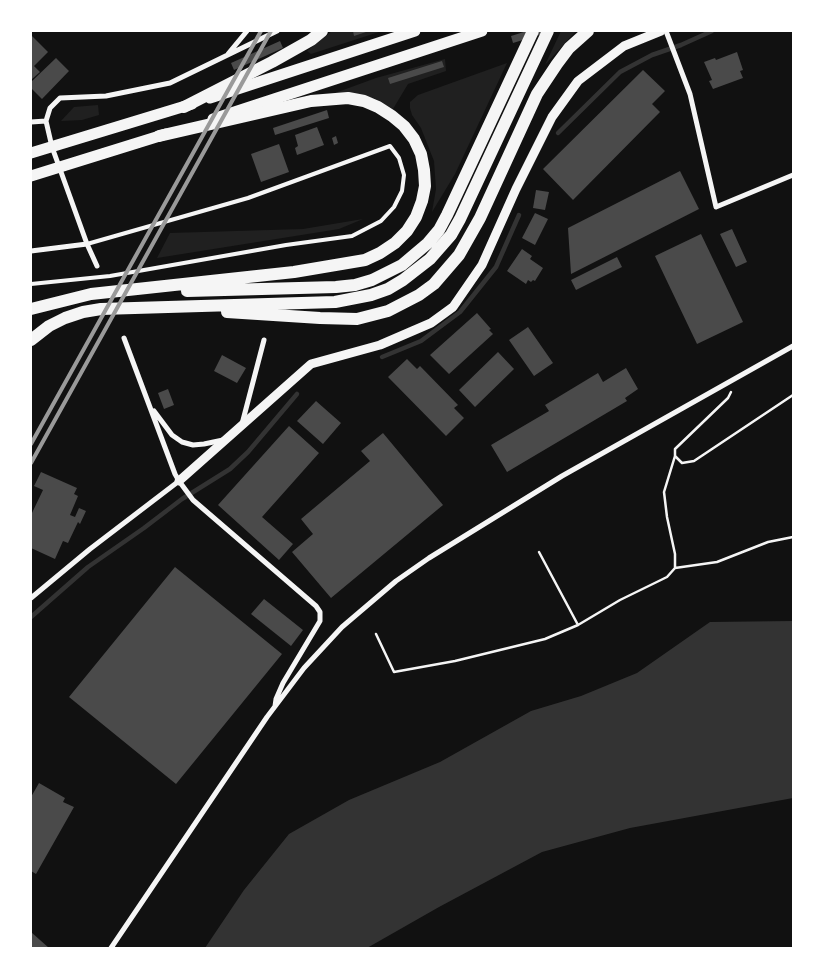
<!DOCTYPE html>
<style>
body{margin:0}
#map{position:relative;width:824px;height:979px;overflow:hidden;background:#111;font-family:Arial,sans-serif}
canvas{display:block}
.frame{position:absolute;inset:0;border:32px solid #fff;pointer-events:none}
</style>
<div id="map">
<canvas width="824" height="979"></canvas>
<div class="frame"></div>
</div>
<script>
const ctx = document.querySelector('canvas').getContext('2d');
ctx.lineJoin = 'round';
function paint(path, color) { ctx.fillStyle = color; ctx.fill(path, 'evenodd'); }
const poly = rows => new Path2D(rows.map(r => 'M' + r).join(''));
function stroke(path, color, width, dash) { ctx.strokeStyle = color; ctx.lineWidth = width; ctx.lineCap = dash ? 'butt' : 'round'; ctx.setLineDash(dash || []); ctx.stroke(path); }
const green = poly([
 [332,31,382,31,311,54,307,51],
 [561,31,576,31,545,65],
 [445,59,446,71,408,84,393,109,374,98,335,93,376,78],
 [507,63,455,174,432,212,436,189,434,161,421,128,412,115,410,108,410,102,418,95],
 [98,105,99,115,82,120,61,121,74,107],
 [363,219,339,229,157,258,170,233,303,229]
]);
const water = poly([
 [793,621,793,798,630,828,542,852,439,907,367,948,205,948,244,890,289,834,349,800,440,762,531,711,581,696,637,673,710,622]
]);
const stream = poly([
 [558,133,620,72,652,55,681,45,712,31],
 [382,357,421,341,460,312,496,267,519,215],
 [31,617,88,567,144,528,182,499,230,469,248,452,297,394]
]);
const building = poly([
 [353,31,366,31,366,32,354,36],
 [527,31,549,31,549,32,513,43,511,36],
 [31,35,48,52,34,66,40,72,31,80],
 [280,41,283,48,234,70,231,63],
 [737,52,743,70,740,71,743,78,713,89,709,81,712,80,704,62,715,58,716,60],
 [56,58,69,71,42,99,31,88,31,82],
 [442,61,444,67,390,84,388,78],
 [643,70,665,91,652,104,660,112,573,200,543,169],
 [327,110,329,118,275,135,273,128],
 [317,127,324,145,297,155,295,148,298,146,295,135],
 [336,136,338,143,334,145,332,138],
 [279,144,289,172,261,182,251,154],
 [680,171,699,209,571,274,568,228],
 [536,190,549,192,545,210,533,208],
 [535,213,548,219,535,245,522,238],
 [732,229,747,262,736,267,720,234],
 [701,234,743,322,697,344,655,256],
 [522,249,532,256,530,259,543,268,535,281,533,280,531,282,528,280,526,284,507,271],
 [617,257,622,267,576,290,571,280],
 [477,313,491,329,489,330,493,334,449,374,430,355],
 [528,327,553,363,534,376,509,340],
 [498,352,514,369,475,407,459,390],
 [222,355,246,368,237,383,214,371],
 [407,359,417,369,420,366,458,405,454,408,464,418,446,436,388,377],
 [626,368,638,389,625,398,627,401,507,472,491,445,549,411,545,405,598,373,603,382],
 [168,389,174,405,164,409,158,393],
 [316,401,341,423,323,444,297,421],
 [289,426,319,453,262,517,293,544,279,560,218,505],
 [383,433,443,505,331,598,292,552,313,534,301,519,370,461,361,451],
 [41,472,77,488,74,494,78,496,70,515,75,517,79,508,86,511,80,524,78,522,68,543,63,541,55,559,31,548,31,515,43,490,34,486],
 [175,567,282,654,176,784,69,697],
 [264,599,303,630,291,646,251,614],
 [39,783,65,798,63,802,74,807,36,874,31,871,31,797],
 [31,932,49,948,31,948]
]);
const path = poly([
 [731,392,728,398,675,449,675,456,682,463,694,461,793,395],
 [539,552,578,625,620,600,667,577,675,568,675,554,667,517,664,492,675,456],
 [675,568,717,562,768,542,793,537],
 [376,634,394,672,455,661,545,639,578,625]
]);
const service = poly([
 [31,284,110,276,286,245,352,236,381,221,394,207,402,191,404,175,399,158,390,146,248,198,87,244]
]);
const minor = poly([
 [666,31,690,94,716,207,793,175],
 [228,54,247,31],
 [31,122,46,121],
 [31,251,87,244],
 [97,266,87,244,52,147,46,121,50,108,60,98,106,96,170,83,277,31],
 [124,338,175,474,179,481,193,500,316,606,320,612,320,621,283,683,276,699,275,706],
 [154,411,172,435,182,442,193,445,204,444,223,440],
 [242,424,264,340],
 [31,598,90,549,179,481],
 [111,948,267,717,304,668,342,627,396,581,429,558,562,476,793,346]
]);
const tertiary = poly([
 [179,481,311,364,380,345,431,323,453,307,482,265,516,189,552,117,578,81,624,46,661,31]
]);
const trunk = poly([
 [210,98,415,31],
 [213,119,482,31],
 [31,153,192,104],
 [31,176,166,134]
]);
const motorway = poly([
 [184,107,272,62,311,40,322,31],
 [187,291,336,287,355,285,372,280,402,265,428,243,439,230,447,215,533,31],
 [31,309,91,294,294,272,365,260,380,253,395,243,407,231,416,217,422,201,425,186,424,170,421,154,414,139,404,126,392,116,378,107,364,101,348,98,311,101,159,136],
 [227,312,320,318,357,319,388,311,419,295,434,284,459,255,480,218,537,94,557,64,569,48,588,31],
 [31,340,49,326,65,318,83,312,101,309,335,302,371,295,388,289,403,280,430,259,451,235,460,219,548,31]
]);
const rail = poly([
 [31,444,261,31],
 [31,463,271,31]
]);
paint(green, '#202020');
paint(water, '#333');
stroke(stream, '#333', 4.5);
paint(building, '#4a4a4a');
stroke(path, '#f5f5f5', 2.5);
stroke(service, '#f5f5f5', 4);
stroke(minor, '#f5f5f5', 5);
stroke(tertiary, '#f5f5f5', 9);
stroke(trunk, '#f5f5f5', 11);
stroke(motorway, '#f5f5f5', 12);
stroke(rail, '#9a9a9a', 4);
</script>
